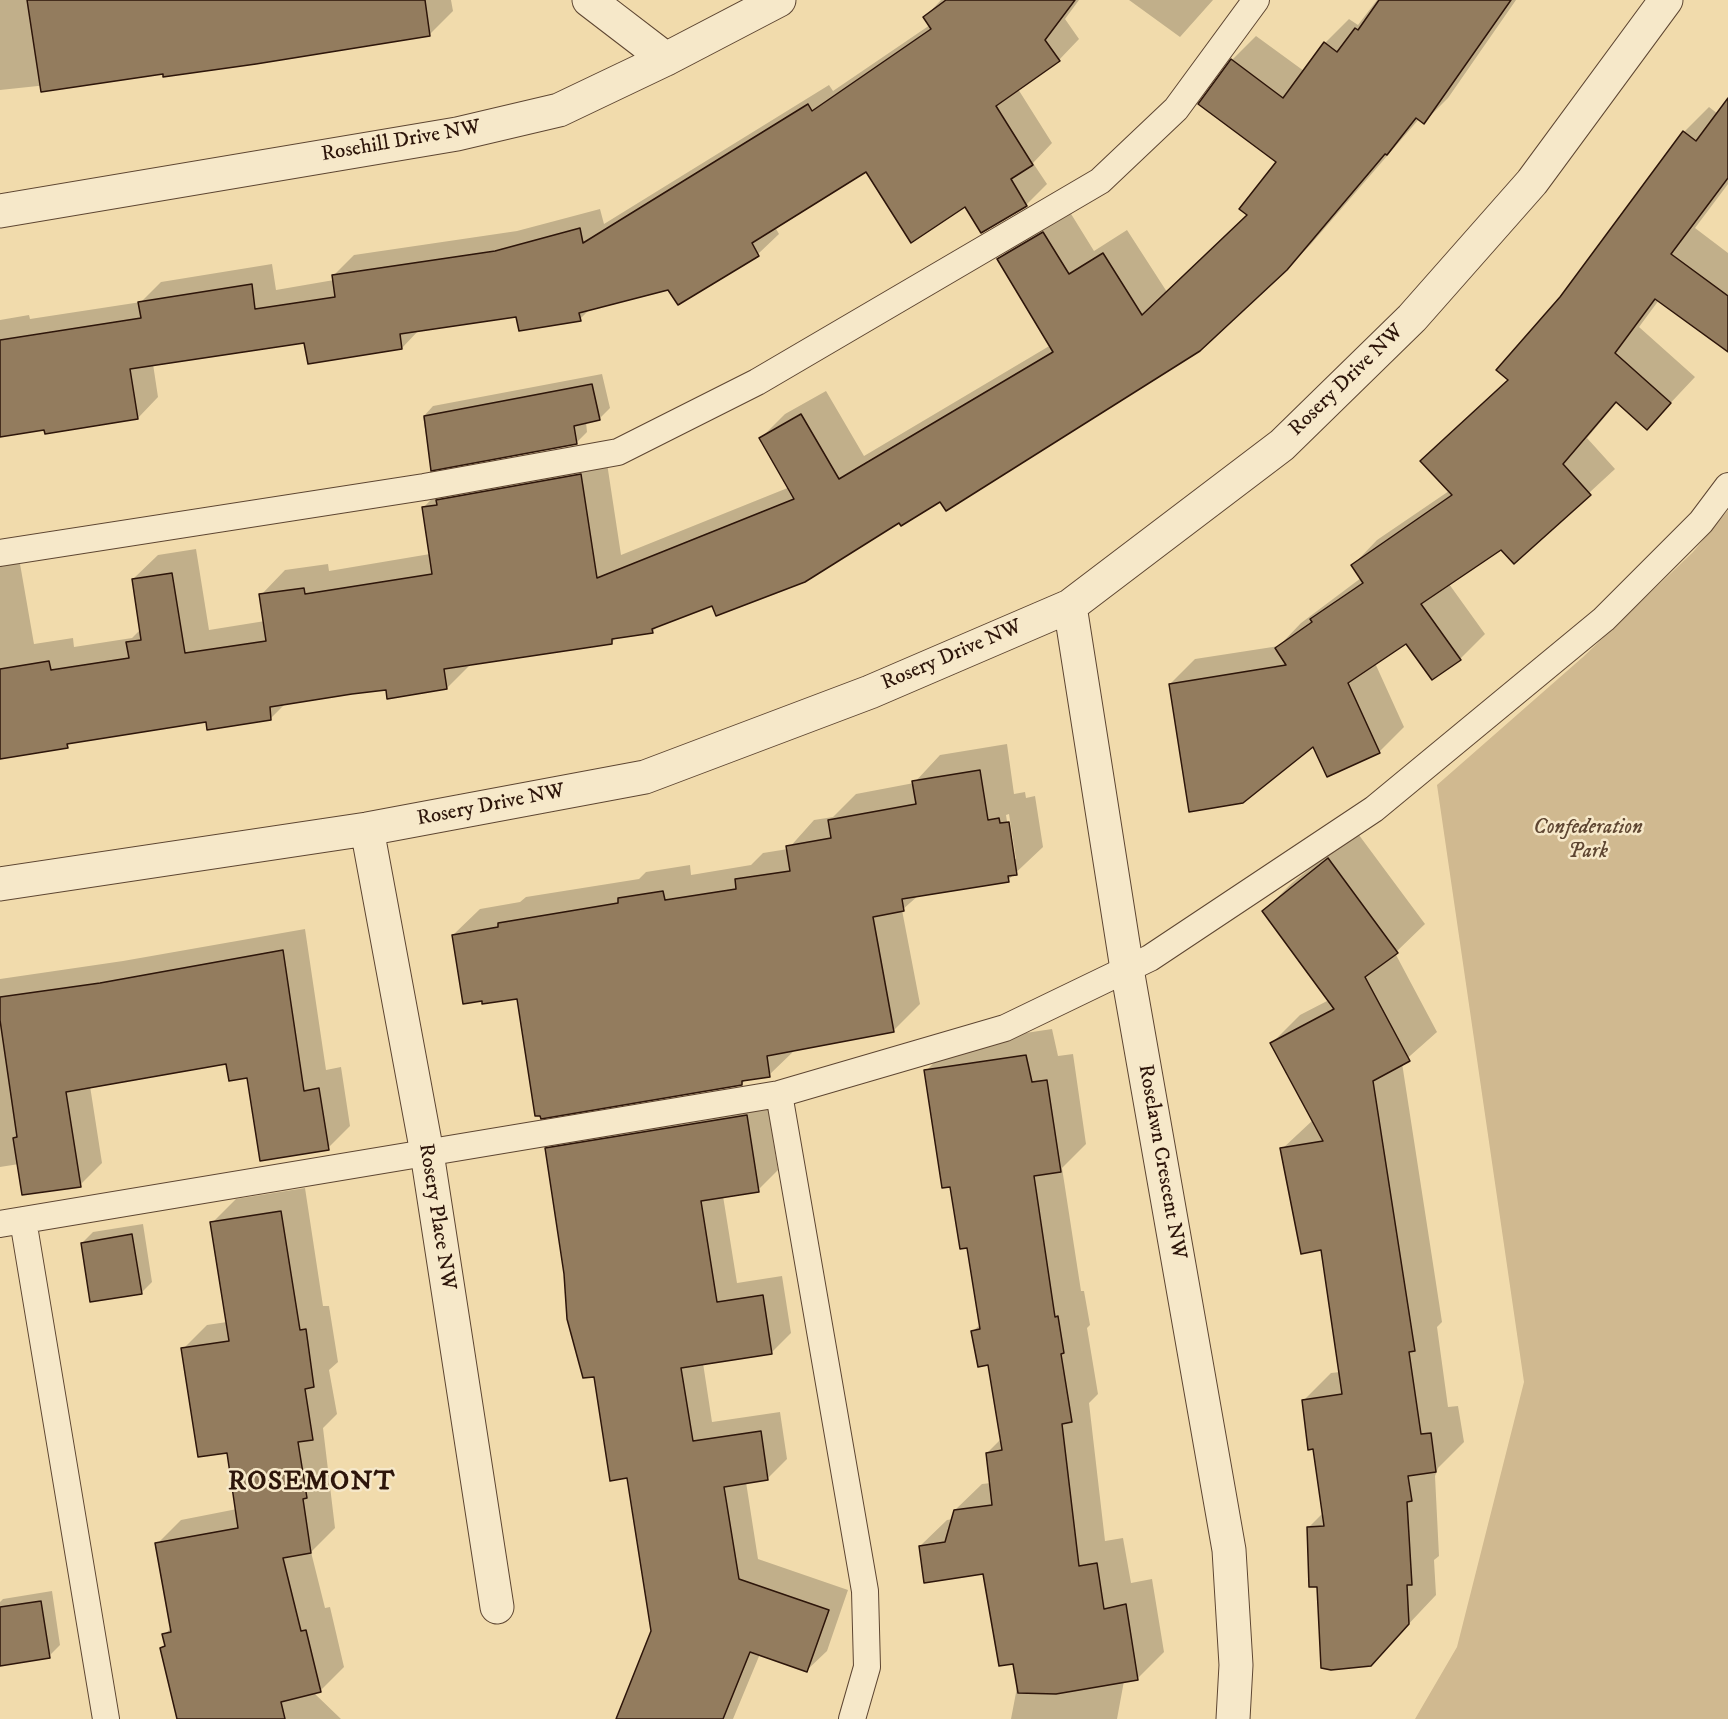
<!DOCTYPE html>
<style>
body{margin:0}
canvas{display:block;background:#f1dbac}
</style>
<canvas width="1728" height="1719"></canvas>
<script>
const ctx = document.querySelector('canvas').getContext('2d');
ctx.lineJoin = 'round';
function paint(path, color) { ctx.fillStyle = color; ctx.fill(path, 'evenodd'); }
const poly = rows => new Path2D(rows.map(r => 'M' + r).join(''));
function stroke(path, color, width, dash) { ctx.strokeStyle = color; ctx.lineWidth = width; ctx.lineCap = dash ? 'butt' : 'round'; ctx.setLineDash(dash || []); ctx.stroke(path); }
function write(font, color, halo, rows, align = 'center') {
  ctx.font = font + ' "IM FELL DW Pica",serif'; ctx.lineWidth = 5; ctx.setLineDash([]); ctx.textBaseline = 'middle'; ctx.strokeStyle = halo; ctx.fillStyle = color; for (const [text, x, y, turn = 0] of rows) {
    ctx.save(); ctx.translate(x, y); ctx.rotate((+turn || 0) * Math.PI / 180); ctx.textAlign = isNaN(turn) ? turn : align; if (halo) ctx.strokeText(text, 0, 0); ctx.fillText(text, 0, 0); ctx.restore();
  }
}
const green = poly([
 [1728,510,1728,1719,1415,1719,1457,1647,1524,1382,1437,785,1583,657,1693,552]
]);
const shadow = poly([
 [0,0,451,0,453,11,430,34,256,63,0,90],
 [941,0,1079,0,1065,19,1079,39,1059,60,1018,89,1052,143,1033,163,1047,184,1026,205,966,205,866,170,775,227,779,234,758,254,678,303,669,289,590,309,580,319,517,315,419,330,402,348,306,341,153,364,158,397,138,418,0,435,0,320,29,315,30,319,141,302,161,282,272,264,276,290,334,280,333,276,354,255,517,231,600,209,604,224,829,85,833,91,930,25,925,17],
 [1129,0,1213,0,1180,37],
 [1377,0,1516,0,1448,98,1424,122,1419,119,1311,244,1286,270,941,500,900,521,659,625,652,632,617,637,612,642,471,664,447,688,387,689,286,703,271,718,207,720,71,742,67,746,0,757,0,561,19,558,34,644,73,638,74,647,132,638,141,629,133,579,158,555,196,549,209,630,265,621,261,595,285,570,328,564,329,571,430,554,423,508,447,483,605,450,621,555,790,487,761,438,785,414,826,391,864,456,1051,345,999,259,1023,235,1068,209,1094,251,1127,230,1167,292,1249,214,1278,162,1232,60,1256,36,1304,71,1325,43,1349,19,1358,25],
 [1728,100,1728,184,1695,228,1728,253,1728,348,1659,300,1639,327,1695,377,1647,428,1618,401,1587,438,1615,469,1514,562,1502,548,1449,584,1485,634,1460,659,1432,678,1407,642,1375,663,1404,727,1379,752,1314,745,1170,684,1195,659,1279,646,1301,623,1361,578,1353,565,1377,540,1449,491,1422,461,1509,379,1561,298,1684,132,1709,107,1718,114],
 [602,374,610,408,599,419,586,422,587,432,576,443,432,469,423,417,433,406],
 [1007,744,1014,794,1025,792,1026,798,1035,796,1043,847,1008,880,919,895,902,910,920,1004,893,1031,796,1049,769,1075,746,1079,742,1084,518,997,453,935,480,909,520,902,526,897,639,879,646,872,690,865,691,875,751,865,763,853,788,849,814,820,833,817,856,794,914,783,940,755],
 [1009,814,1016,859,1013,859,1006,815],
 [1356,831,1425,924,1395,953,1437,1032,1402,1063,1442,1322,1437,1327,1448,1407,1458,1406,1464,1442,1438,1468,1435,1476,1439,1556,1434,1560,1436,1595,1370,1665,1318,1586,1308,1528,1324,1512,1315,1447,1303,1401,1331,1373,1340,1372,1322,1249,1282,1149,1313,1120,1272,1043,1300,1015,1329,1000,1264,911,1292,883],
 [305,929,326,1070,341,1067,350,1126,328,1148,248,1076,227,1062,90,1086,102,1163,80,1185,19,1164,0,1167,0,979,123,961],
 [1052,1029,1058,1056,1073,1054,1086,1144,1062,1168,1081,1291,1084,1291,1090,1325,1087,1328,1098,1394,1089,1403,1105,1541,1123,1538,1131,1583,1152,1579,1164,1652,1137,1679,1124,1681,1117,1719,1011,1719,1022,1661,984,1572,920,1546,947,1520,953,1519,955,1510,982,1484,991,1483,987,1453,1001,1439,989,1364,973,1331,981,1324,968,1247,951,1185,926,1071,952,1044],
 [766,1096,778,1170,758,1190,723,1196,737,1283,782,1276,791,1333,772,1352,703,1363,712,1422,780,1412,787,1459,767,1479,746,1482,758,1559,848,1590,827,1651,807,1670,760,1654,733,1719,617,1719,653,1631,629,1477,565,1274,547,1149,566,1129],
 [305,1188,323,1306,329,1306,338,1362,329,1370,337,1414,323,1428,335,1528,311,1552,325,1608,330,1607,344,1667,320,1691,314,1693,341,1719,177,1719,162,1649,166,1644,164,1635,172,1627,157,1544,181,1520,237,1509,228,1451,183,1349,207,1325,227,1322,212,1223,236,1199],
 [143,1224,152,1282,141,1293,82,1243,93,1232],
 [52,1591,60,1645,49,1656,0,1656,0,1602,3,1599]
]);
const building = poly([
 [27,0,425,0,430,36,256,64,163,77,163,74,41,92,27,0],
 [946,0,1075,0,1045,40,1060,61,996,106,1033,165,1011,179,1027,206,981,233,965,207,911,243,866,172,752,243,759,256,678,305,668,290,579,313,581,321,519,331,516,317,400,334,402,349,308,364,304,343,130,369,138,419,45,434,44,430,0,437,0,340,141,318,138,302,252,284,255,309,335,297,332,275,495,251,580,228,583,243,808,104,812,111,931,29,923,17,946,0],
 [1379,0,1511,0,1424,124,1416,118,1387,155,1385,154,1287,270,1200,351,946,511,940,502,901,526,899,523,805,582,716,616,712,606,652,629,653,633,612,639,612,644,444,669,447,689,387,699,386,690,352,694,270,707,271,720,207,730,206,722,67,744,68,748,0,759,0,669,49,661,51,670,129,658,126,642,141,640,132,579,172,573,185,653,266,641,259,594,304,588,305,594,432,574,422,507,437,505,436,500,581,474,597,578,794,499,759,438,801,414,839,479,1053,352,997,259,1043,232,1069,274,1103,253,1142,315,1247,215,1239,209,1276,162,1198,104,1231,59,1283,98,1324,42,1337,52,1355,28,1358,30,1379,0],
 [1728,98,1728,178,1671,254,1728,296,1728,352,1655,299,1615,353,1671,403,1647,430,1616,402,1563,464,1591,495,1514,564,1501,550,1421,604,1461,660,1432,680,1406,644,1348,683,1380,753,1327,777,1313,747,1243,803,1189,812,1169,684,1286,665,1275,648,1312,622,1310,619,1363,583,1351,565,1452,495,1420,461,1508,380,1496,370,1560,297,1683,131,1696,141,1728,98],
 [592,384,600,420,574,426,577,444,431,471,424,416,592,384],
 [980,770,988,820,999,818,1000,823,1009,822,1017,875,1008,876,1009,882,902,899,904,911,873,917,894,1032,767,1056,770,1077,742,1081,742,1085,541,1119,540,1116,535,1116,517,999,482,1004,482,1001,463,1004,452,935,498,927,498,923,618,903,618,898,663,891,665,900,736,889,735,879,790,871,786,846,831,838,828,820,916,804,912,781,980,770],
 [1328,858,1398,953,1365,977,1410,1061,1373,1081,1415,1351,1409,1352,1421,1434,1431,1433,1436,1472,1408,1476,1412,1501,1407,1502,1412,1585,1407,1585,1409,1624,1371,1666,1331,1670,1321,1668,1317,1587,1309,1587,1307,1527,1324,1526,1313,1449,1308,1450,1302,1400,1342,1394,1321,1250,1301,1254,1280,1148,1323,1141,1270,1043,1334,1009,1262,911,1328,858],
 [283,950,304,1091,319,1088,329,1150,260,1161,247,1078,229,1081,226,1064,66,1092,81,1187,22,1195,13,1138,17,1137,0,1020,0,997,100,983,283,950],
 [1026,1055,1032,1082,1047,1080,1061,1172,1034,1176,1055,1317,1058,1316,1064,1353,1061,1354,1072,1422,1062,1424,1079,1566,1097,1563,1104,1609,1126,1604,1138,1680,1056,1694,1018,1693,1013,1664,999,1666,983,1574,924,1583,919,1546,945,1542,954,1510,992,1505,986,1453,1002,1450,988,1365,978,1367,971,1331,980,1329,967,1248,960,1249,950,1187,942,1188,924,1070,1026,1055],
 [747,1115,759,1192,701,1201,717,1302,763,1295,772,1354,681,1368,693,1441,761,1431,768,1480,724,1487,739,1579,829,1610,807,1672,750,1652,723,1719,616,1719,651,1631,627,1478,610,1481,594,1377,583,1378,567,1319,564,1274,545,1148,747,1115],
 [281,1211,300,1330,306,1329,314,1387,305,1389,313,1440,298,1442,307,1498,303,1499,311,1553,283,1558,301,1631,306,1630,321,1692,281,1702,285,1719,177,1719,160,1648,165,1646,162,1634,171,1632,155,1543,238,1528,227,1453,198,1457,181,1348,229,1341,210,1222,281,1211],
 [132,1234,142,1294,90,1302,81,1243,132,1234],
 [41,1601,50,1658,0,1666,0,1607,41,1601]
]);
const service = poly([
 [0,553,424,487,618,452,757,382,1100,181,1176,109,1256,0],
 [779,1094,865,1591,867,1667,852,1719],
 [23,1220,106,1719],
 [0,1224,779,1094,1005,1028,1150,958,1374,809,1604,619,1701,522,1728,486]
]);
const minor = poly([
 [589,0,666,59],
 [0,211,457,134,559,110,666,59,779,0],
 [1070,606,1127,969,1229,1550,1236,1665,1233,1719],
 [367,829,427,1153,497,1607],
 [0,884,367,829,645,777,870,692,1070,606,1282,445,1412,318,1532,182,1666,0]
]);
const streetNames = [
 ["Rosehill Drive NW",401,142,-10],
 ["Rosery Drive NW",1347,381,-44],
 ["Rosery Drive NW",952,656,-23],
 ["Rosery Drive NW",491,806,-11],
 ["Roselawn Crescent NW",1161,1162,80],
 ["Rosery Place NW",436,1217,81]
];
const parkNames = [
 ["Confederation",1588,829],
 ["Park",1588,853]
];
const districtNames = [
 ["ROSEMONT",312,1483]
];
paint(green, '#d0b990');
paint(shadow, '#0003');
paint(building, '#937c5e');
stroke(building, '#2d150a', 1.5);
stroke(service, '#5e4632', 28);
stroke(minor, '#5e4632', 35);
stroke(service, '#f6e8c9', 26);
stroke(minor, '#f6e8c9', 33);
write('21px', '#2d150a', '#f6e8c9', streetNames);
write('italic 21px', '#5e4632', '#f6e8c9', parkNames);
ctx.letterSpacing = '1.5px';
write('bold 27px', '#2d150a', '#f6e8c9', districtNames);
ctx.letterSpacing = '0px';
</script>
